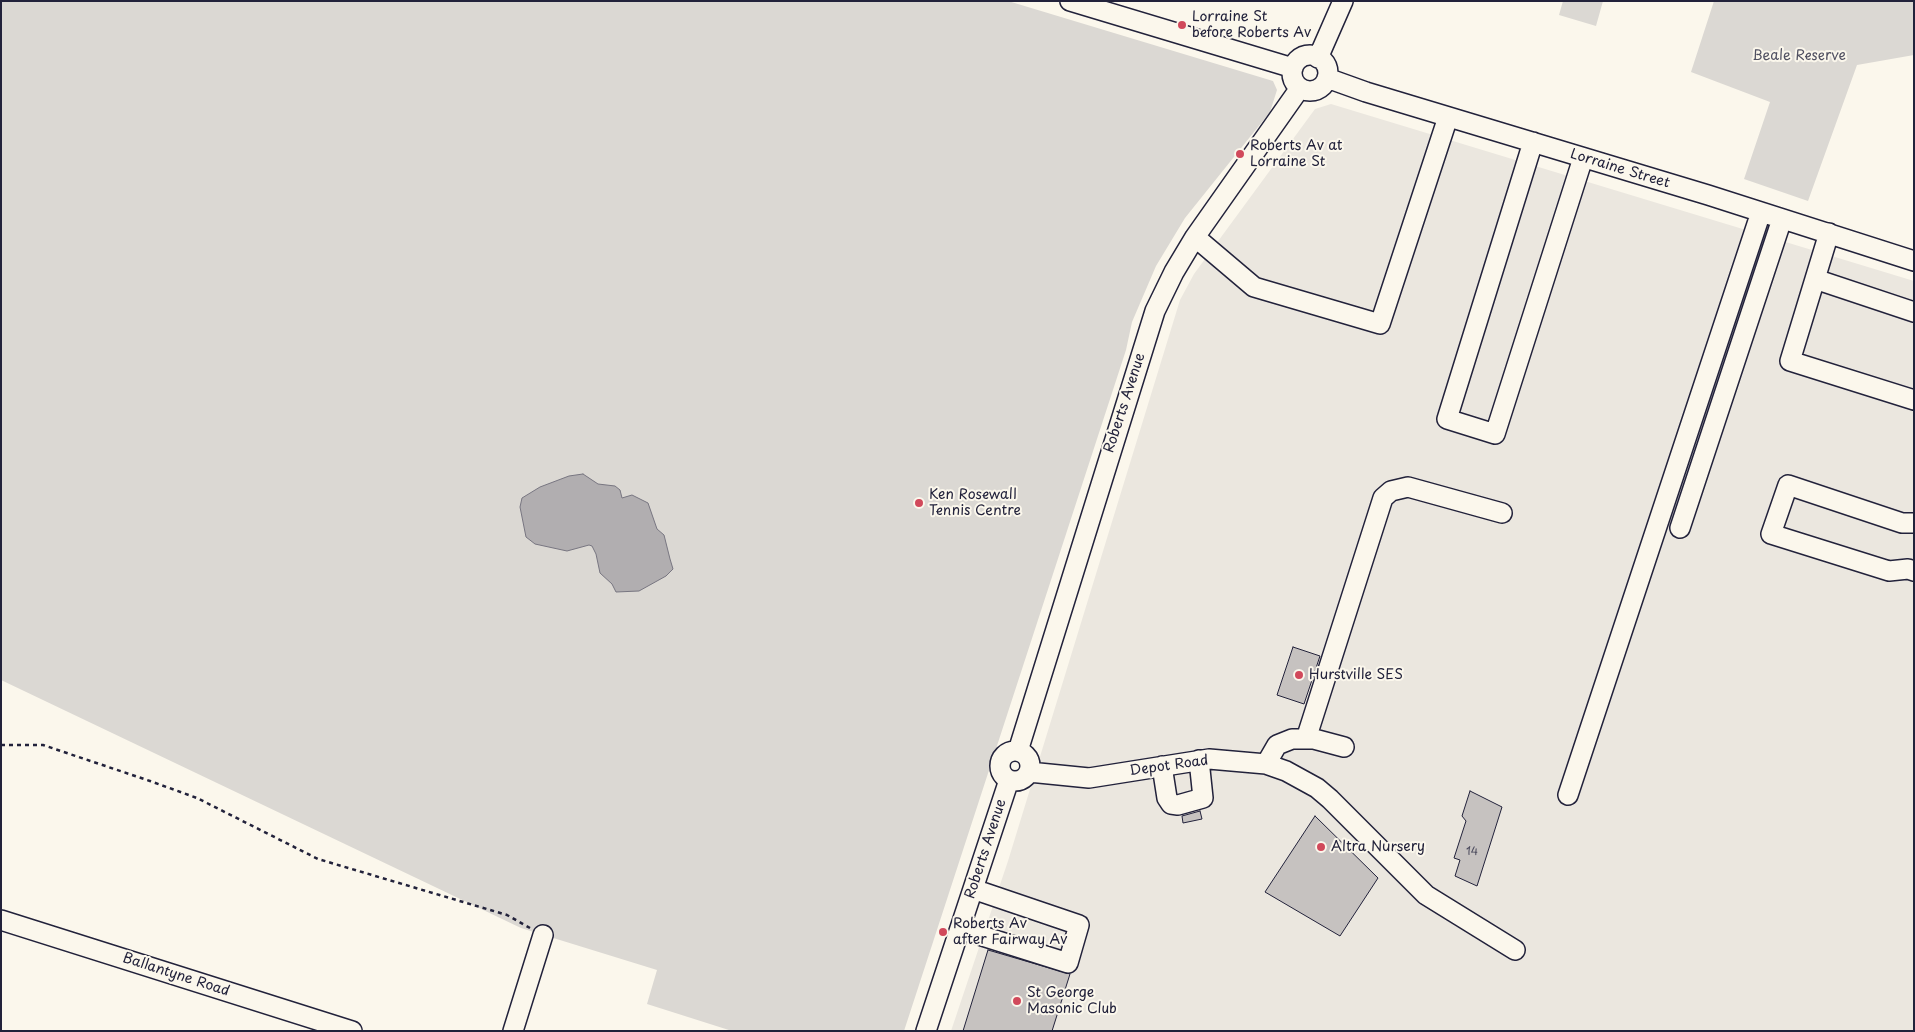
<!DOCTYPE html>
<style>
body{margin:0}
#map{position:relative;width:1915px;height:1032px;overflow:hidden;background:#fbf7ec;font-family:"Playpen Sans",sans-serif}
canvas{display:block}
.frame{position:absolute;inset:0;border:2px solid #22223b;pointer-events:none}
</style>
<div id="map">
<canvas width="1915" height="1032"></canvas>
<div class="frame"></div>
</div>
<script>
const ctx = document.querySelector('canvas').getContext('2d');
ctx.lineJoin = 'round';
function paint(path, color) { ctx.fillStyle = color; ctx.fill(path, 'evenodd'); }
const poly = rows => new Path2D(rows.map(r => 'M' + r).join(''));
function stroke(path, color, width, dash) { ctx.strokeStyle = color; ctx.lineWidth = width; ctx.lineCap = dash ? 'butt' : 'round'; ctx.setLineDash(dash || []); ctx.stroke(path); }
function write(font, color, halo, rows, align = 'center') {
  ctx.font = font + ' "Playpen Sans",sans-serif'; ctx.lineWidth = 4; ctx.setLineDash([]); ctx.textBaseline = 'middle'; ctx.strokeStyle = halo; ctx.fillStyle = color; for (const [text, x, y, turn = 0] of rows) {
    ctx.save(); ctx.translate(x, y); ctx.rotate((+turn || 0) * Math.PI / 180); ctx.textAlign = isNaN(turn) ? turn : align; if (halo) ctx.strokeText(text, 0, 0); ctx.fillText(text, 0, 0); ctx.restore();
  }
}
const built = poly([
 [1331,104,1914,281,1914,1031,951,1031,1008,861,1180,300,1194,274,1315,109]
]);
const green = poly([
 [1,1,1008,1,1273,81,1277,90,1270,112,1185,218,1156,266,1132,322,1126,350,904,1031,732,1031,647,1004,657,970,521,928,1,680],
 [1563,1,1603,1,1596,26,1559,15],
 [1714,1,1914,1,1914,55,1857,65,1808,201,1744,179,1770,102,1691,72]
]);
const water = poly([
 [583,474,598,484,615,486,620,490,622,498,632,495,648,503,657,529,664,535,670,559,673,569,666,576,639,591,616,592,612,584,600,573,596,554,592,546,589,545,567,551,535,544,526,537,520,507,522,498,540,487,569,476,583,474]
]);
const building = poly([
 [1293,647,1320,656,1304,704,1277,695,1293,647],
 [1470,791,1502,807,1477,886,1455,876,1460,860,1454,858,1466,821,1462,816,1470,791],
 [1200,811,1202,819,1183,823,1182,816,1200,811],
 [1315,816,1378,878,1340,936,1265,892,1315,816],
 [988,950,1070,974,1052,1031,963,1031,988,950]
]);
const path = poly([
 [1,745,43,745,150,781,197,798,318,859,507,915,530,928]
]);
const minor = poly([
 [1070,1,1293,68],
 '1292 73a18 18 0 1 1 36 0a18 18 0 1 1-36 0Z',
 [1318,58,1343,1],
 [1327,78,1366,92,1708,195,1914,261],
 [1533,142,1447,419,1495,434,1583,158],
 [1829,233,1790,361,1914,400],
 [1195,237,1254,287,1380,324,1448,117],
 [1815,279,1914,312],
 [1914,523,1902,523,1788,485,1771,534,1889,571,1908,569,1914,571],
 [1680,528,1782,219],
 [1306,739,1383,498,1391,491,1408,487,1502,513],
 '1000 766a15 15 0 1 1 30 0a15 15 0 1 1-30 0Z',
 [1018,751,1155,311,1174,272,1195,237,1300,88],
 [1266,764,1277,745,1292,739,1314,739,1344,747],
 [1162,766,1167,798,1171,804,1178,805,1203,798,1199,760],
 [1029,772,1089,778,1209,759,1266,764,1286,771,1317,788,1330,799,1426,895,1515,950],
 [1568,795,1761,212],
 [1,920,352,1031],
 [960,929,1068,963,1079,925,973,889],
 [513,1031,543,935],
 [926,1031,1009,780]
]);
const markers = [
 [1182,25,5,"#d1495b"],
 [1240,154,5,"#d1495b"],
 [919,503,5,"#d1495b"],
 [1299,675,5,"#d1495b"],
 [1321,847,5,"#d1495b"],
 [943,932,5,"#d1495b"],
 [1017,1001,5,"#d1495b"]
];
const numberNames = [
 ["14",1472,852]
];
const poiNames = [
 ["Lorraine St",1192,17],
 ["before Roberts Av",1192,33],
 ["Roberts Av at",1250,146],
 ["Lorraine St",1250,162],
 ["Ken Rosewall",929,495],
 ["Tennis Centre",929,511],
 ["Hurstville SES",1309,675],
 ["Altra Nursery",1331,847],
 ["Roberts Av",953,924],
 ["after Fairway Av",953,940],
 ["St George",1027,993],
 ["Masonic Club",1027,1009]
];
const parkNames = [
 ["Beale Reserve",1799,56]
];
const streetNames = [
 ["Lorraine Street",1620,169,17],
 ["Roberts Avenue",1125,403,-72],
 ["Depot Road",1169,766,-8],
 ["Roberts Avenue",986,849,-72],
 ["Ballantyne Road",176,975,18]
];
paint(built, '#ebe7df');
paint(green, '#dbd8d3');
paint(water, '#b1aeb0');
stroke(water, '#787681', 1);
paint(building, '#c6c2c0');
stroke(building, '#22223b', 1);
stroke(minor, '#22223b', 22);
stroke(path, '#22223b', 2.5, [4, 4]);
stroke(minor, '#fbf7ec', 19);
for (const [x, y, r, color] of markers) { const dot = new Path2D(); dot.arc(x, y, r, 0, 2 * Math.PI); ctx.fillStyle = color; ctx.fill(dot); stroke(dot, '#fbf7ec', 2); }
write('11px', '#4b4a5c', null, numberNames);
write('14px', '#22223b', '#fbf7ec', poiNames, 'left');
write('14px', '#505061', '#fbf7ec', parkNames);
write('14px', '#22223b', '#fbf7ec', streetNames);
</script>
